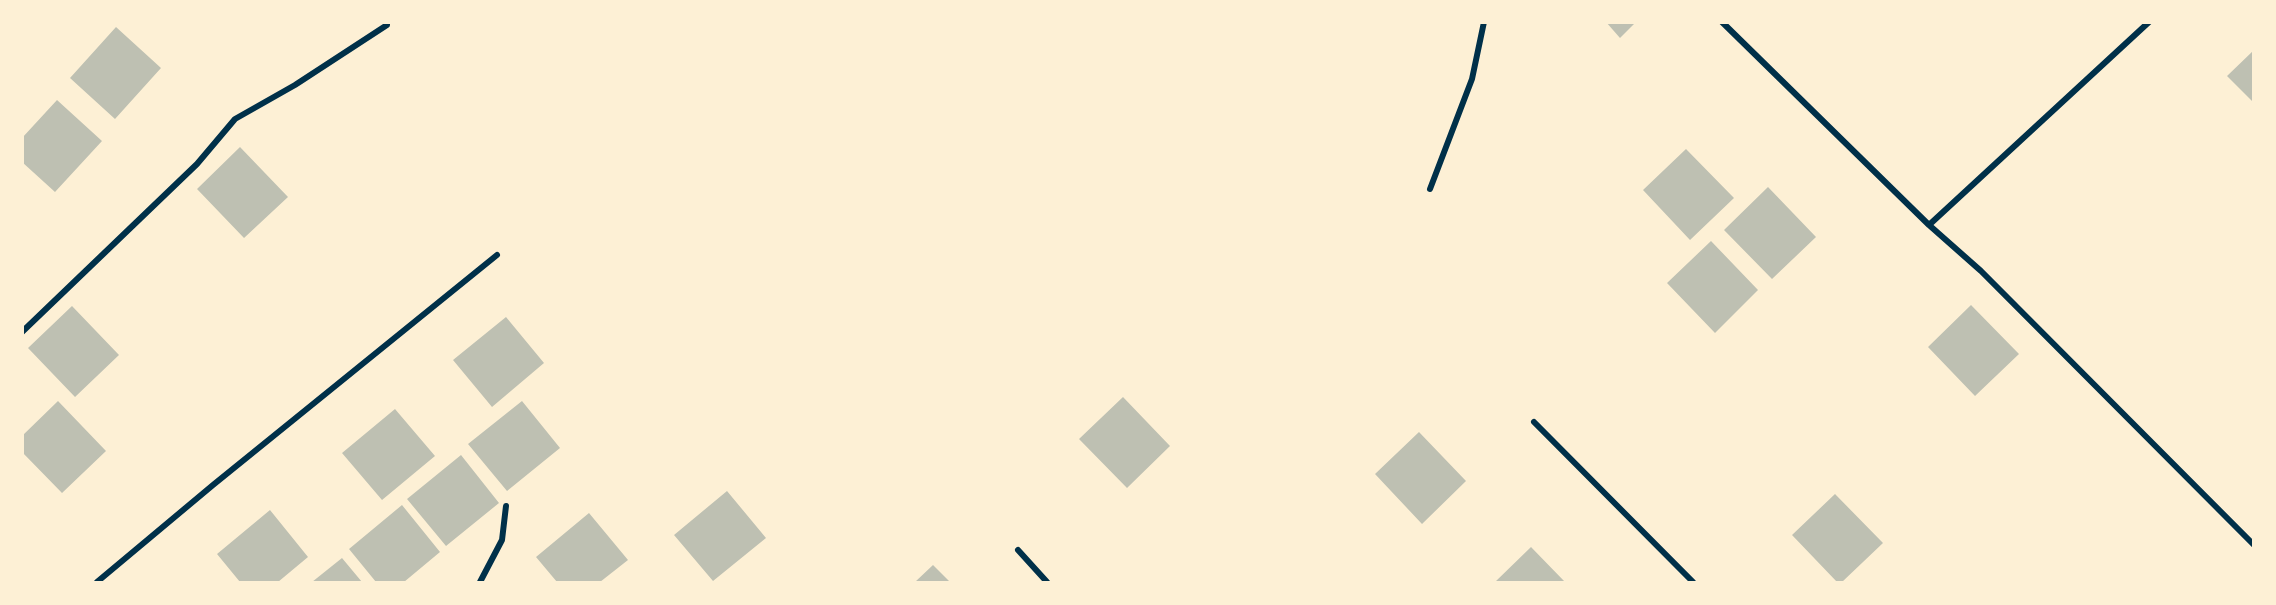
<!DOCTYPE html>
<style>
body{margin:0}
#map{position:relative;width:2276px;height:605px;overflow:hidden;background:#fdf0d5;font-family:Georgia,serif}
canvas{display:block}
.frame{position:absolute;inset:0;border:24px solid #fdf0d5;pointer-events:none}
</style>
<div id="map">
<canvas width="2276" height="605"></canvas>
<div class="frame"></div>
</div>
<script>
const ctx = document.querySelector('canvas').getContext('2d');
ctx.lineJoin = 'round';
function paint(path, color) { ctx.fillStyle = color; ctx.fill(path, 'evenodd'); }
const poly = rows => new Path2D(rows.map(r => 'M' + r).join(''));
function stroke(path, color, width, dash) { ctx.strokeStyle = color; ctx.lineWidth = width; ctx.lineCap = dash ? 'butt' : 'round'; ctx.setLineDash(dash || []); ctx.stroke(path); }
const building = poly([
 [1606,22,1636,22,1620,38],
 [116,27,161,68,115,119,70,78],
 [2254,50,2254,103,2227,76],
 [57,100,102,141,55,192,22,162,22,138],
 [240,147,288,197,244,238,197,189],
 [1686,149,1734,198,1690,240,1643,190],
 [1768,187,1816,237,1772,279,1724,230],
 [1711,241,1758,290,1715,333,1667,283],
 [1971,305,2019,354,1975,396,1928,347],
 [72,306,119,355,75,397,28,348],
 [506,317,544,363,492,407,453,360],
 [1123,397,1170,446,1127,488,1079,439],
 [58,401,106,451,62,493,22,452,22,436],
 [522,401,560,448,507,491,468,444],
 [395,409,435,456,382,500,342,453],
 [1419,432,1466,481,1422,524,1375,474],
 [461,455,499,503,446,546,407,499],
 [727,491,766,538,713,581,674,535],
 [1835,494,1883,543,1842,582,1837,582,1792,535],
 [402,505,440,552,404,582,376,582,349,549],
 [270,510,308,557,278,582,240,582,217,554],
 [589,513,628,560,600,582,557,582,536,557],
 [1531,547,1565,582,1495,582],
 [342,558,362,582,312,582],
 [933,565,950,582,915,582]
]);
const minor = poly([
 [1722,22,1929,225,1981,271,2254,545],
 [1430,189,1472,79,1484,22],
 [1929,225,2149,22],
 [22,332,197,164,235,119,295,85,387,25,387,22],
 [1534,422,1693,582],
 [1018,550,1047,582],
 [97,582,213,485,497,255],
 [480,582,502,540,506,506]
]);
paint(building, '#bec0b2');
stroke(minor, '#003049', 6);
</script>
